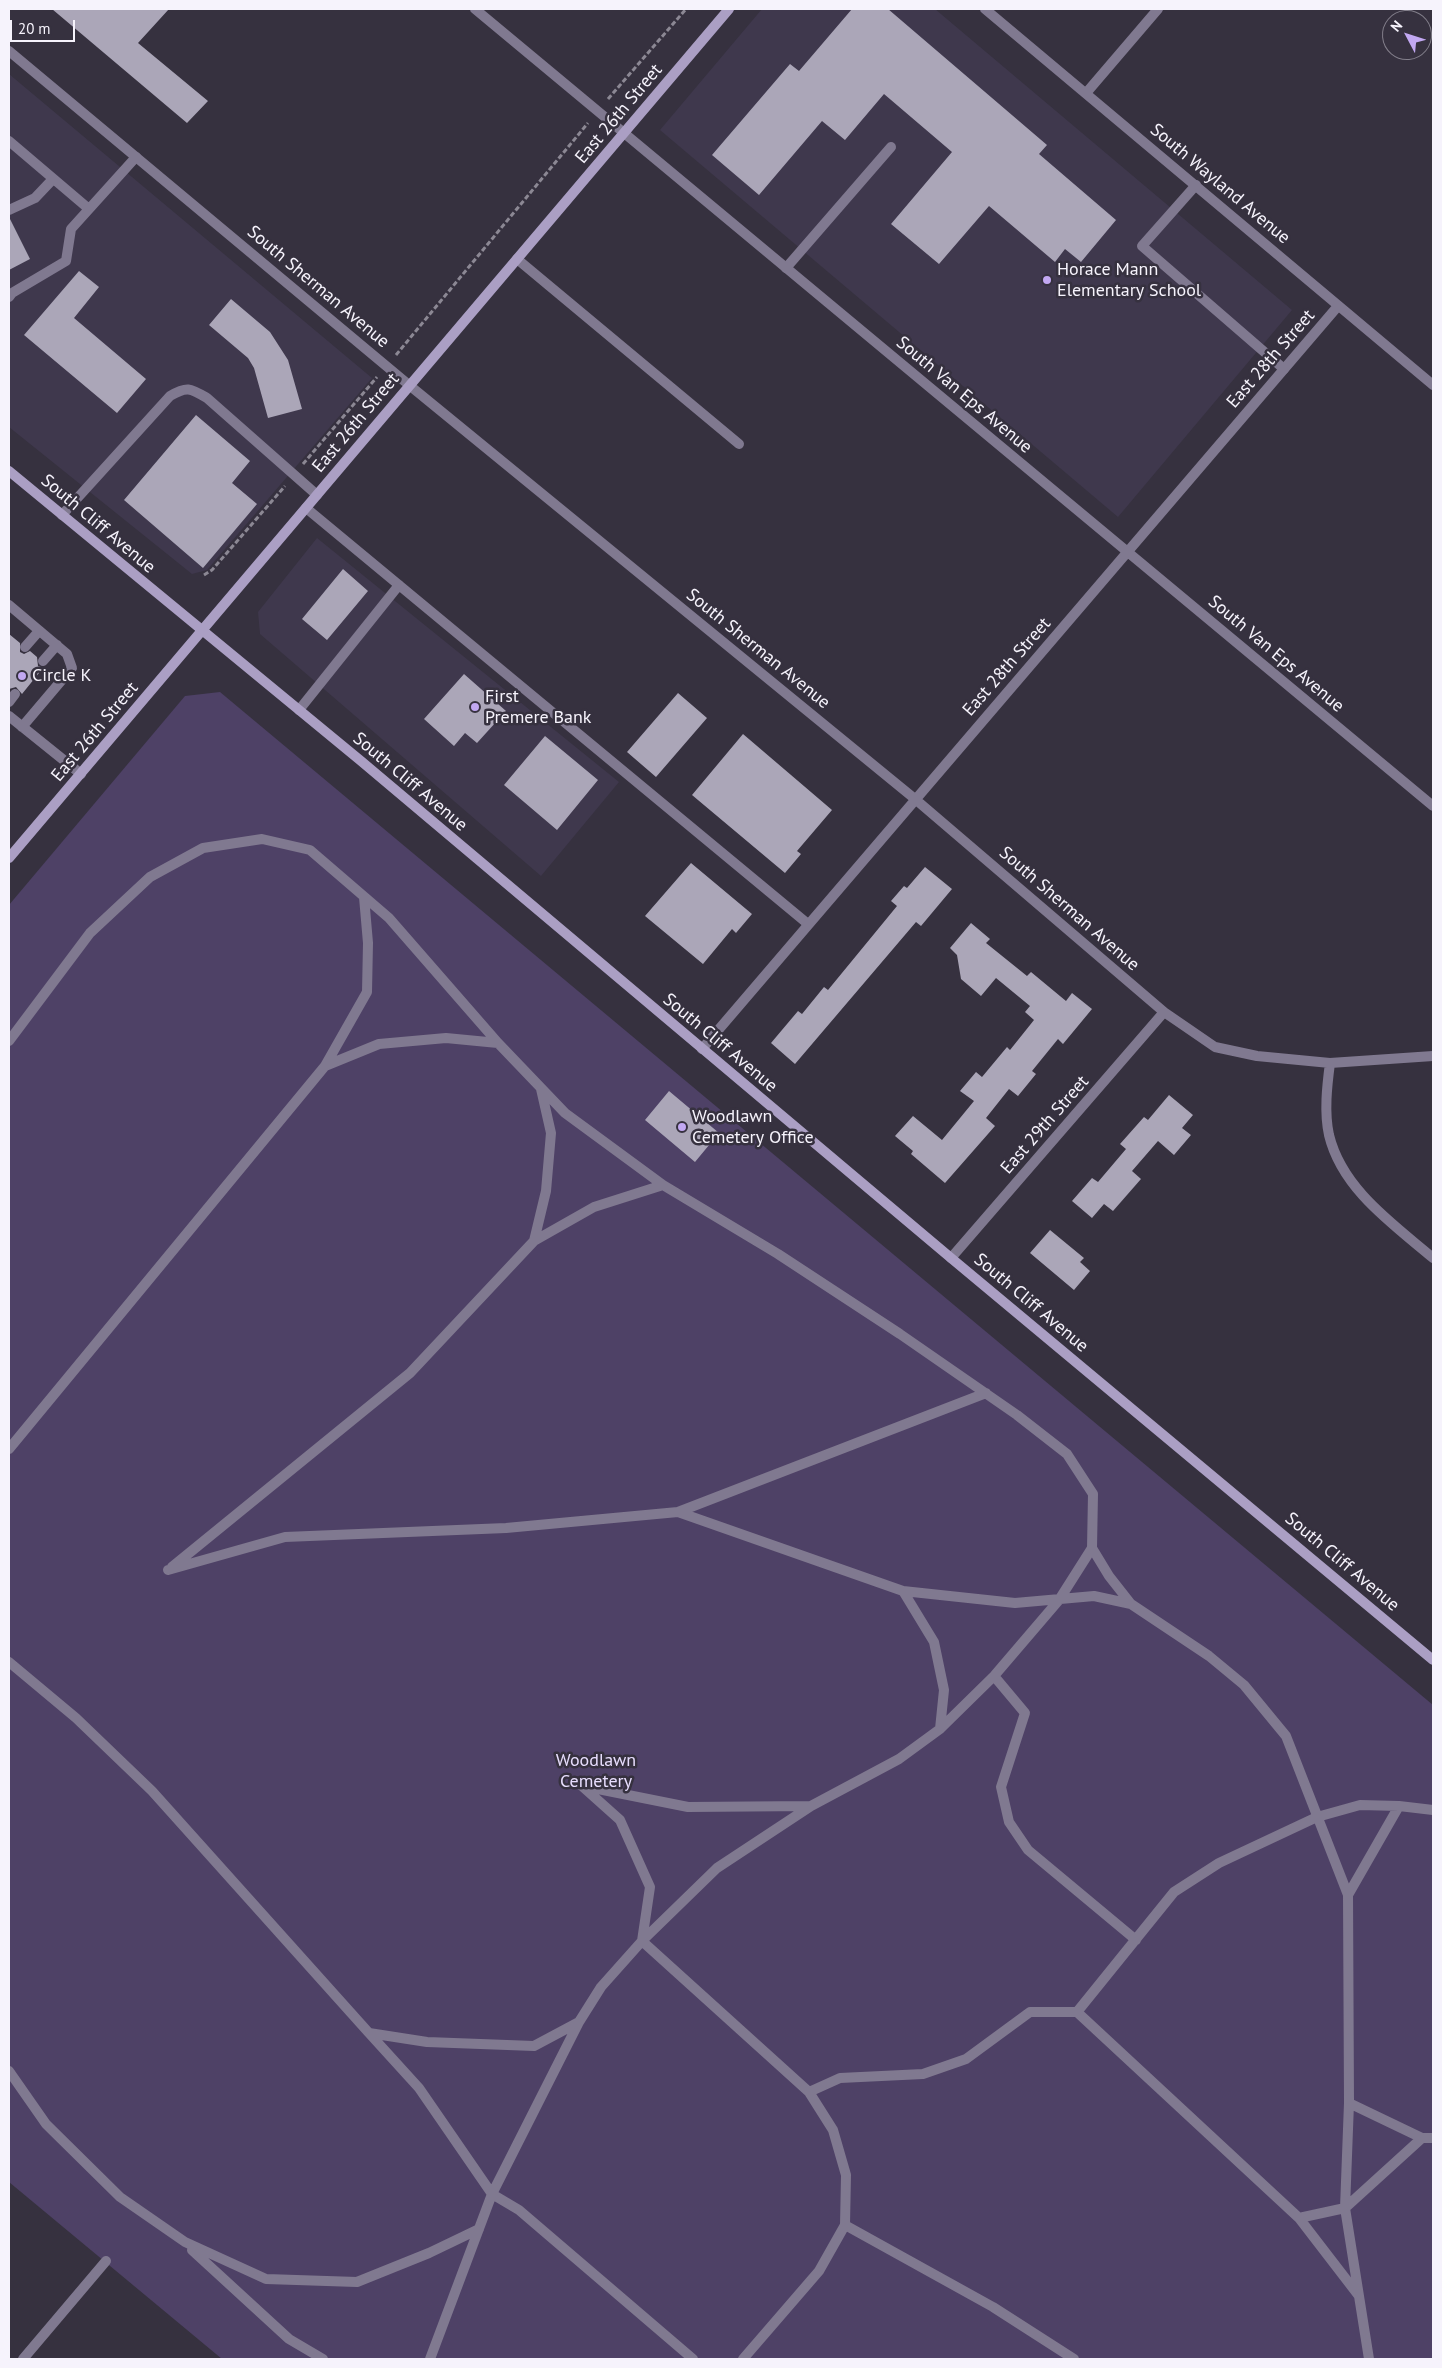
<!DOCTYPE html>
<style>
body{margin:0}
#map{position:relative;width:1442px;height:2368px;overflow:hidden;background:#36313f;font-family:"PT Sans",sans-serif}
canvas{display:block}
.frame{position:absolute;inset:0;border:10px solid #f6f3fc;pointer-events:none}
.north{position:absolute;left:1382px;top:10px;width:50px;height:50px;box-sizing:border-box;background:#36313f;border:1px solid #837f8b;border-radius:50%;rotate:310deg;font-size:14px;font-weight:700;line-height:20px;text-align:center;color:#f6f3fc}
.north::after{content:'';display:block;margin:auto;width:18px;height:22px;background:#c2a8f2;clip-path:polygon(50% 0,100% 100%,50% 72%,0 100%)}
.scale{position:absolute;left:10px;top:20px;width:65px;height:22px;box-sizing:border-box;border:2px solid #f6f3fc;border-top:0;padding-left:6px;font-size:15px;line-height:18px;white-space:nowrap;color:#f6f3fc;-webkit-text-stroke:4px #36313f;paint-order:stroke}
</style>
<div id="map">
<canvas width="1442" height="2368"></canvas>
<div class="frame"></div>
<div class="north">N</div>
<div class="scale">20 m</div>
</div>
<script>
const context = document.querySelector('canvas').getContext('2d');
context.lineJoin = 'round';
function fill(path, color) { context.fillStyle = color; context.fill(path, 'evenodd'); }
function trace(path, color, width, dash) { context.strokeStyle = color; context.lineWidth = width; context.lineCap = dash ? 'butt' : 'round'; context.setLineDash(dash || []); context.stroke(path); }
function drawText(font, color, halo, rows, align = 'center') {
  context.font = font + ' "PT Sans",sans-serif'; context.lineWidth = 5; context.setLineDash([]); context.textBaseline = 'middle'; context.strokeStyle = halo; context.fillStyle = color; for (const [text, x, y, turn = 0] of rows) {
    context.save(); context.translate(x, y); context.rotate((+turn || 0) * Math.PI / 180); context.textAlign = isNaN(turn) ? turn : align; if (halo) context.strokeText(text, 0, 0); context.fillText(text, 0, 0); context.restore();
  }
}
const built = new Path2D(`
 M762 9H935L1292 310 1118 517 660 130Z
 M9 74 372 378 207 570 192 574 9 427Z
 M317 538 619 782 541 876 260 634 258 612Z`);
const green = new Path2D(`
 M220 692 1433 1705V2359H222L9 2182V905L185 696Z`);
const building = new Path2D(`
 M52 9H169L138 43 208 101 187 123Z
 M852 9H888L1047 145 1039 154 1116 220 1081 262 1065 249 1055 262 989 206 939 264 891 224 952 152 884 94 845 140 822 121 759 195 712 155 790 64 799 71Z
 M9 217 30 259 9 270Z
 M79 271 99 287 74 318 146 379 117 413 24 335Z
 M231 299 270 332 288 360 302 409 268 418 254 368 248 358 209 325Z
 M196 415 250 461 232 483 257 504 203 568 124 500Z
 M343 569 368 591 327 640 302 619Z
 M9 634 20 643V652L24 654 30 651 37 657 38 666 43 668 22 694 16 687 9 689Z
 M464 674 506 711 477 743 465 733 454 746 424 719Z
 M678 693 707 718 656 777 627 752Z
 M743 734 832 810 797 851 801 854 785 873 692 795Z
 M545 736 598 780 557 830 504 785Z
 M691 863 752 914 736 933 732 929 703 964 645 916Z
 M925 867 952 889 921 926 916 922 795 1064 771 1043 798 1011 802 1014 824 987 828 990 897 906 891 901 904 886 907 888Z
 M971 923 990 939 986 943 1027 976 1031 972 1066 1001 1072 993 1092 1009 1063 1044 1058 1039 1032 1071 1036 1074 1018 1096 1009 1089 986 1118 995 1126 945 1183 911 1154 913 1151 895 1136 913 1116 942 1140 974 1101 960 1091 976 1072 982 1077 1007 1047 1010 1050 1034 1020 1025 1012 1030 1006 996 978 981 996 961 979 957 955 950 948Z
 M669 1091 719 1133 695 1162 645 1120Z
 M1169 1095 1193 1115 1182 1128 1191 1135 1174 1155 1158 1141 1132 1171 1141 1179 1113 1211 1104 1204 1092 1218 1072 1201 1092 1178 1098 1182 1126 1149 1120 1144 1144 1117 1148 1120Z
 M1050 1230 1084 1258 1080 1262 1090 1271 1074 1290 1030 1253Z`);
const path = new Path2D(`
 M608 99 686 9
 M396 355 588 123
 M303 464 377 377
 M204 575 212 570 285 486`);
const service = new Path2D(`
 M9 141 89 209
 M1196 185 1142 246 1284 369
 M9 210 35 198 53 179
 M517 259 739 444
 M786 268 891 147
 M9 297 12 293 66 261 71 229 136 157
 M306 508 808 924
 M62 515 170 396C187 386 190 388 207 398L317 495
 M9 605 67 654 72 668 22 727
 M25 647 39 631
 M43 661 57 645
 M9 702 15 694
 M299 710 399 585
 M9 716 81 774
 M9 1041 90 933 150 877 203 848 262 839 310 850 389 918 498 1043 565 1113 663 1185 778 1254 900 1334 1017 1415 1067 1454 1093 1494 1092 1548 1109 1576 1131 1604 1209 1656 1244 1685 1286 1736 1348 1895 1349 2103 1345 2208 1369 2359
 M325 1066 367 992 368 943 364 897
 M534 1241 546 1191 551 1133 541 1089
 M9 1449 325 1066 379 1044 446 1038 498 1043
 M678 1512 903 1591 1015 1603 1094 1596 1131 1604
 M172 1567 410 1373 534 1241 594 1207 663 1185
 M168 1570 285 1537 506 1528 678 1512 986 1393
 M903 1591 934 1642 944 1690 940 1729
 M9 1662 76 1718 152 1791 369 2033 427 2042 534 2046 579 2022
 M994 1676 1025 1713 1001 1787 1009 1822 1028 1850 1136 1940
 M582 1786 620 1820 650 1887 642 1941 809 2092 833 2130 846 2175 845 2225 819 2271 743 2359
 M583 1786 688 1807 811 1806
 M1348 1895 1399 1806
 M1077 2012 1299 2218 1359 2296
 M369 2033 419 2088 492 2194 519 2210 693 2359
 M9 2071 46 2124 120 2197 185 2242 266 2279 357 2282 429 2253 479 2229
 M809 2092 840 2078 923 2074 966 2059 1030 2012H1077L1174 1892 1219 1863 1317 1817 1360 1805 1399 1806 1433 1810
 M1349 2103 1422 2138H1433
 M1299 2218 1345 2208 1422 2138
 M845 2225 993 2307 1074 2359
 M192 2250 289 2339 323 2359
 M430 2359 492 2194 579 2022 601 1987 642 1941 717 1868 811 1806 899 1759 940 1729 994 1676 1059 1600 1092 1548`);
const minor = new Path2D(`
 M475 9 1433 806
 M985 9 1433 385
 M9 51 409 385 915 799 1164 1012 1215 1047 1257 1056 1330 1063 1433 1056
 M1087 92 1158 9
 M702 1049 1338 306
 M1330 1063C1327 1086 1324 1112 1329 1135 1342 1189 1393 1224 1433 1258
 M951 1258 1164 1012
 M23 2359 106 2261`);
const secondary = new Path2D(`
 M9 471 361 761 951 1258 1433 1660
 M9 858 729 9`);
const markers = [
 [1047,280,5,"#c2a8f2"],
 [22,676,5,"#c2a8f2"],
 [475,707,5,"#c2a8f2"],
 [682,1127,5,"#c2a8f2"]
];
const streetNames = [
 ["East 26th Street",619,114,-50],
 ["South Wayland Avenue",1220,184,40],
 ["South Sherman Avenue",318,287,40],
 ["East 28th Street",1271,359,-49],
 ["South Van Eps Avenue",964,395,40],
 ["East 26th Street",356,423,-50],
 ["South Cliff Avenue",98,524,40],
 ["South Sherman Avenue",758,649,39],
 ["South Van Eps Avenue",1276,654,40],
 ["East 28th Street",1007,667,-49],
 ["East 26th Street",95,732,-50],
 ["South Cliff Avenue",410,782,40],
 ["South Sherman Avenue",1069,909,41],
 ["South Cliff Avenue",720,1043,40],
 ["East 29th Street",1045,1125,-49],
 ["South Cliff Avenue",1031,1303,40],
 ["South Cliff Avenue",1342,1562,40]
];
const poiNames = [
 ["Horace Mann",1057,270],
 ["Elementary School",1057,291],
 ["Circle K",32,676],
 ["First",485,697],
 ["Premere Bank",485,718],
 ["Woodlawn",692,1117],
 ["Cemetery Office",692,1138]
];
const parkNames = [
 ["Woodlawn",596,1761],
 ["Cemetery",596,1782]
];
fill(built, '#3f384d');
fill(green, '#4e4166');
fill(building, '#aba6b8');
trace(path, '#8c8894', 3, [5, 2.5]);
trace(service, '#807990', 10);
trace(minor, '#807990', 10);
trace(secondary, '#ab9fc4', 10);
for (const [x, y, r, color] of markers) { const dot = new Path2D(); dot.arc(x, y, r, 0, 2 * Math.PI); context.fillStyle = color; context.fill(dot); trace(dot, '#36313f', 2); }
drawText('18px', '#f6f3fc', '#36313f', streetNames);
drawText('18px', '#f6f3fc', '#36313f', poiNames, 'left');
drawText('18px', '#e8defe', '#36313f', parkNames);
</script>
